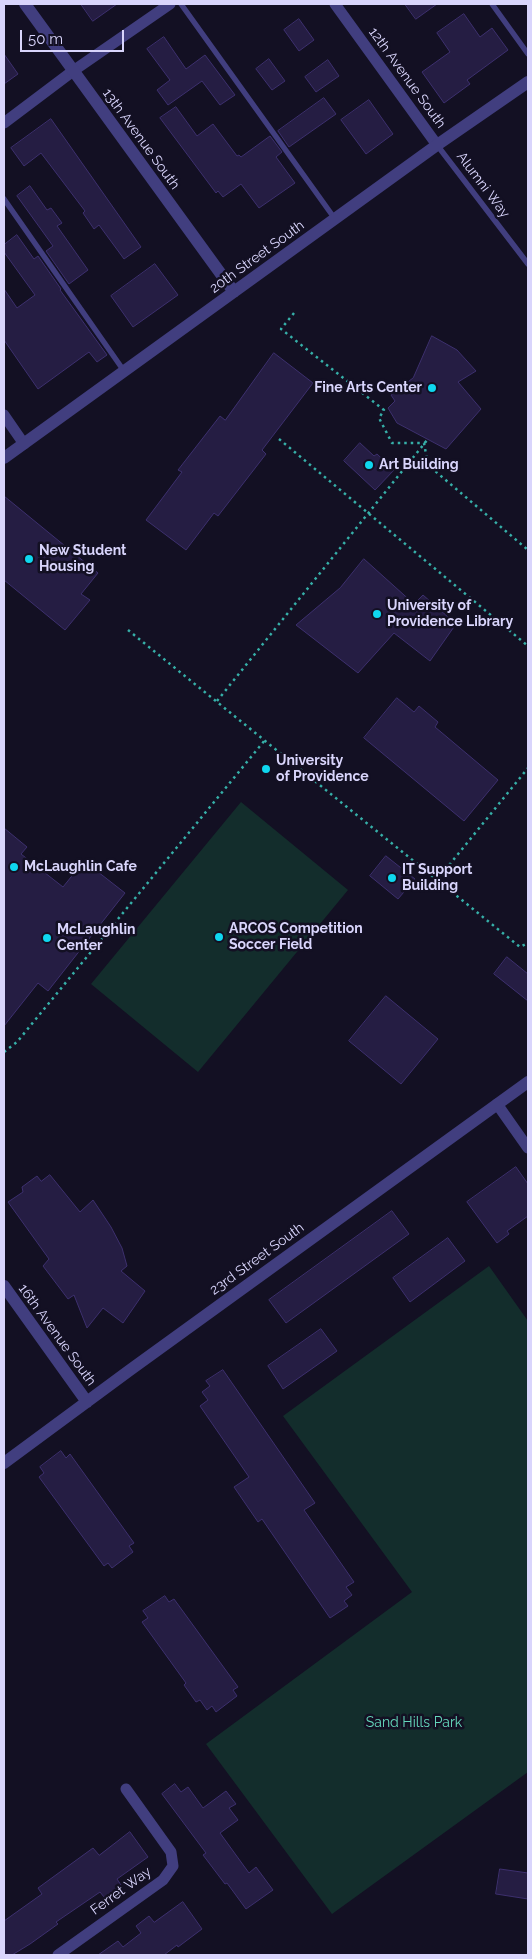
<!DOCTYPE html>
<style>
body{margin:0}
#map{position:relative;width:532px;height:1959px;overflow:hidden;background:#131023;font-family:Raleway,sans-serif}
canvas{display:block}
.frame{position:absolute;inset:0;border:5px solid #d9d5fc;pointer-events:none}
.scale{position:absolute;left:20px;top:30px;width:104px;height:22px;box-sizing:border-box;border:2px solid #d9d5fc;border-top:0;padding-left:6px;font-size:15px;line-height:18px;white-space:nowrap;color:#d9d5fc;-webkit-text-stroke:4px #131023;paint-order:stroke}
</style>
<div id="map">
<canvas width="532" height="1959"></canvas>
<div class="frame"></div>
<div class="scale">50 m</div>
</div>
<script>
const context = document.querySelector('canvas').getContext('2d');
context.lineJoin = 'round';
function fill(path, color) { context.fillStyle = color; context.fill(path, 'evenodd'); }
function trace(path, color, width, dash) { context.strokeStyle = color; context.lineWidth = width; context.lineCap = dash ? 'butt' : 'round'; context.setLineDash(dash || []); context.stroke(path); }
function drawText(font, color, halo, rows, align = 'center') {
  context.font = font + ' Raleway,sans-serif'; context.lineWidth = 5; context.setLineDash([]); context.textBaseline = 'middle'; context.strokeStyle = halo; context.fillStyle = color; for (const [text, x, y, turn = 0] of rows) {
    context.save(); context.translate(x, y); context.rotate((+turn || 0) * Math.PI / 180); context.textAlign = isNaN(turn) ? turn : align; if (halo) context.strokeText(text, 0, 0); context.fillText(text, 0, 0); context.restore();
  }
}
const green = new Path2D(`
 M241 802 348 890 198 1072 91 984Z
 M489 1266 528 1321V1772L332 1914 206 1744 412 1592 283 1416Z`);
const building = new Path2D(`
 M81 4H117L93 21Z
 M405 4H437L416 19Z
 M464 14 480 37 492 28 508 50 467 80 470 84 444 103 422 72 450 52 437 33Z
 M299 19 314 40 299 51 284 30Z
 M164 37 186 69 205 55 235 95 220 105 202 81 168 105 157 90 170 80 147 49Z
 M4 54 18 74 4 84Z
 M269 59 285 81 272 90 256 69Z
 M328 60 339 76 316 92 305 77Z
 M324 98 336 114 289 147 278 131Z
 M369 100 393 134 366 154 341 120Z
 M176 107 197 136 213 124 237 156 239 155 241 157 270 136 282 152 276 157 295 183 259 208 241 184 223 197 218 191 216 193 160 118Z
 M51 119 141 247 124 259 99 225 94 229 83 213 85 211 41 153 24 166 11 148Z
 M30 186 47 210 51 208 62 223 57 226 88 270 69 284 46 251 53 246 17 196Z
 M17 235 34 259 38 256 61 289 60 290 107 355 97 362 89 352 38 389 4 340V289L17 308 35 295 4 252V245Z
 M155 264 178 295 133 327 111 296Z
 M432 336 457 350 476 371 458 382 481 409 446 449 397 423 388 408 395 401 391 395 413 378Z
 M274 353 313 383 262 450 266 454 218 516 214 513 186 550 146 520 182 472 178 470 220 416 225 420Z
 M360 443 374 456 377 454 394 470 375 490 344 461Z
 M4 496 98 573 81 594 90 600 65 630 4 580Z
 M364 559 414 604 423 595 456 624 430 661 394 633 358 673 296 625 340 588Z
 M397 698 414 712 419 706 438 722 435 727 498 780 464 821 364 738Z
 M4 828 27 847 21 854 63 887 84 861 125 893 48 991 38 983 4 1026Z
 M386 856 415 879 398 899 370 876Z
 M507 957 528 974V1001L494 974Z
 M386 996 438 1039 401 1084 349 1041Z
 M516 1167 528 1184V1216L507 1231 509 1234 497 1243 467 1202Z
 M50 1175 80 1212 93 1200 111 1227 122 1248 127 1266 121 1271 145 1291 123 1323 103 1308 87 1328 74 1295 68 1299 43 1266 49 1259 8 1202 23 1192 22 1187 37 1176 41 1181Z
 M392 1211 409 1234 286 1323 269 1300Z
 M448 1238 465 1261 410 1302 393 1278Z
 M321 1329 337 1351 283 1389 268 1366Z
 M223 1370 315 1503 304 1510 354 1582 346 1587 352 1595 344 1601 348 1606 330 1618 262 1519 258 1522 234 1487 249 1477 200 1406 208 1400 202 1392 210 1386 206 1381Z
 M61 1451 66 1458 70 1454 134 1543 129 1546 133 1552 112 1568 108 1563 104 1566 39 1477 44 1473 40 1467Z
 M165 1596 169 1602 174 1599 238 1687 233 1690 237 1696 216 1712 212 1706 207 1710 200 1700 196 1702 184 1685 186 1683 142 1622 148 1618 143 1611Z
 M175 1784 181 1792 188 1787 203 1808 226 1791 236 1804 229 1808 238 1820 220 1833 249 1873 256 1867 273 1890 246 1909 227 1883 225 1884 203 1855 206 1853 162 1794Z
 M130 1832 148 1857 117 1879 121 1885 104 1897 100 1892 56 1922 58 1924 30 1944 12 1955H4V1921L42 1894 38 1888 93 1848 99 1855Z
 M500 1869 528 1873V1899L496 1894Z
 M183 1902 202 1929 178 1947 177 1945 164 1955H98L118 1941 123 1947 141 1933 136 1926 149 1916 154 1922Z`);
const path = new Path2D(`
 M294 313 281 329 384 410 379 418 392 443H424L428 465 528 550
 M279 439 528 646
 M405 467 428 465
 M128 630 520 947 528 943
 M217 701 428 439
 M437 880 528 768
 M4 1052 17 1042 265 740`);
const service = new Path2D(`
 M181 4 335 219
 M492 4 528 54
 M437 145 528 264
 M4 199 124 371`);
const minor = new Path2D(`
 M335 4 437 145
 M4 123 73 71 170 4
 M4 415 24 444
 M497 1104 528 1148
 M58 1955 163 1880 173 1866 171 1852 126 1789`);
const tertiary = new Path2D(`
 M25 4 234 292
 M4 458 437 145 528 82
 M4 1286 87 1402
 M4 1463 130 1370 528 1082`);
const markers = [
 [432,388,5,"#0fd7ef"],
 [369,465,5,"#0fd7ef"],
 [29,559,5,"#0fd7ef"],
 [377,614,5,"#0fd7ef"],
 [266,769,5,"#0fd7ef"],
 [14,867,5,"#0fd7ef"],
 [392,878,5,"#0fd7ef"],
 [219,937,5,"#0fd7ef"],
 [47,938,5,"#0fd7ef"]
];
const streetNames = [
 ["12th Avenue South",407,78,54],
 ["13th Avenue South",141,139,54],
 ["Alumni Way",483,185,53],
 ["20th Street South",257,257,-36],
 ["23rd Street South",257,1259,-36],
 ["16th Avenue South",57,1335,54],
 ["Ferret Way",121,1891,-36]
];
const poiNames = [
 ["Fine Arts Center",422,388,"right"],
 ["Art Building",379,465],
 ["New Student",39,551],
 ["Housing",39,567],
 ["University of",387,606],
 ["Providence Library",387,622],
 ["University",276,761],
 ["of Providence",276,777],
 ["McLaughlin Cafe",24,867],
 ["IT Support",402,870],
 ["Building",402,886],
 ["ARCOS Competition",229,929],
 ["Soccer Field",229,945],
 ["McLaughlin",57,930],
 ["Center",57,946]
];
const parkNames = [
 ["Sand Hills Park",414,1723]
];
fill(green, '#132d2c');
fill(building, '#251d43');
trace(building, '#3d306e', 1);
trace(path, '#36afa8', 2.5, [2.5, 4]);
trace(service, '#413e7f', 5.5);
trace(minor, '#413e7f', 11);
trace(tertiary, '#413e7f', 12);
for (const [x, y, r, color] of markers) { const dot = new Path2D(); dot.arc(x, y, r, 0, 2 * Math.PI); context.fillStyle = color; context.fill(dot); trace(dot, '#131023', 2); }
drawText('14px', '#d9d5fc', '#131023', streetNames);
drawText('bold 14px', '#d9d5fc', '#131023', poiNames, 'left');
drawText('14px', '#65d8bc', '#131023', parkNames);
</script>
